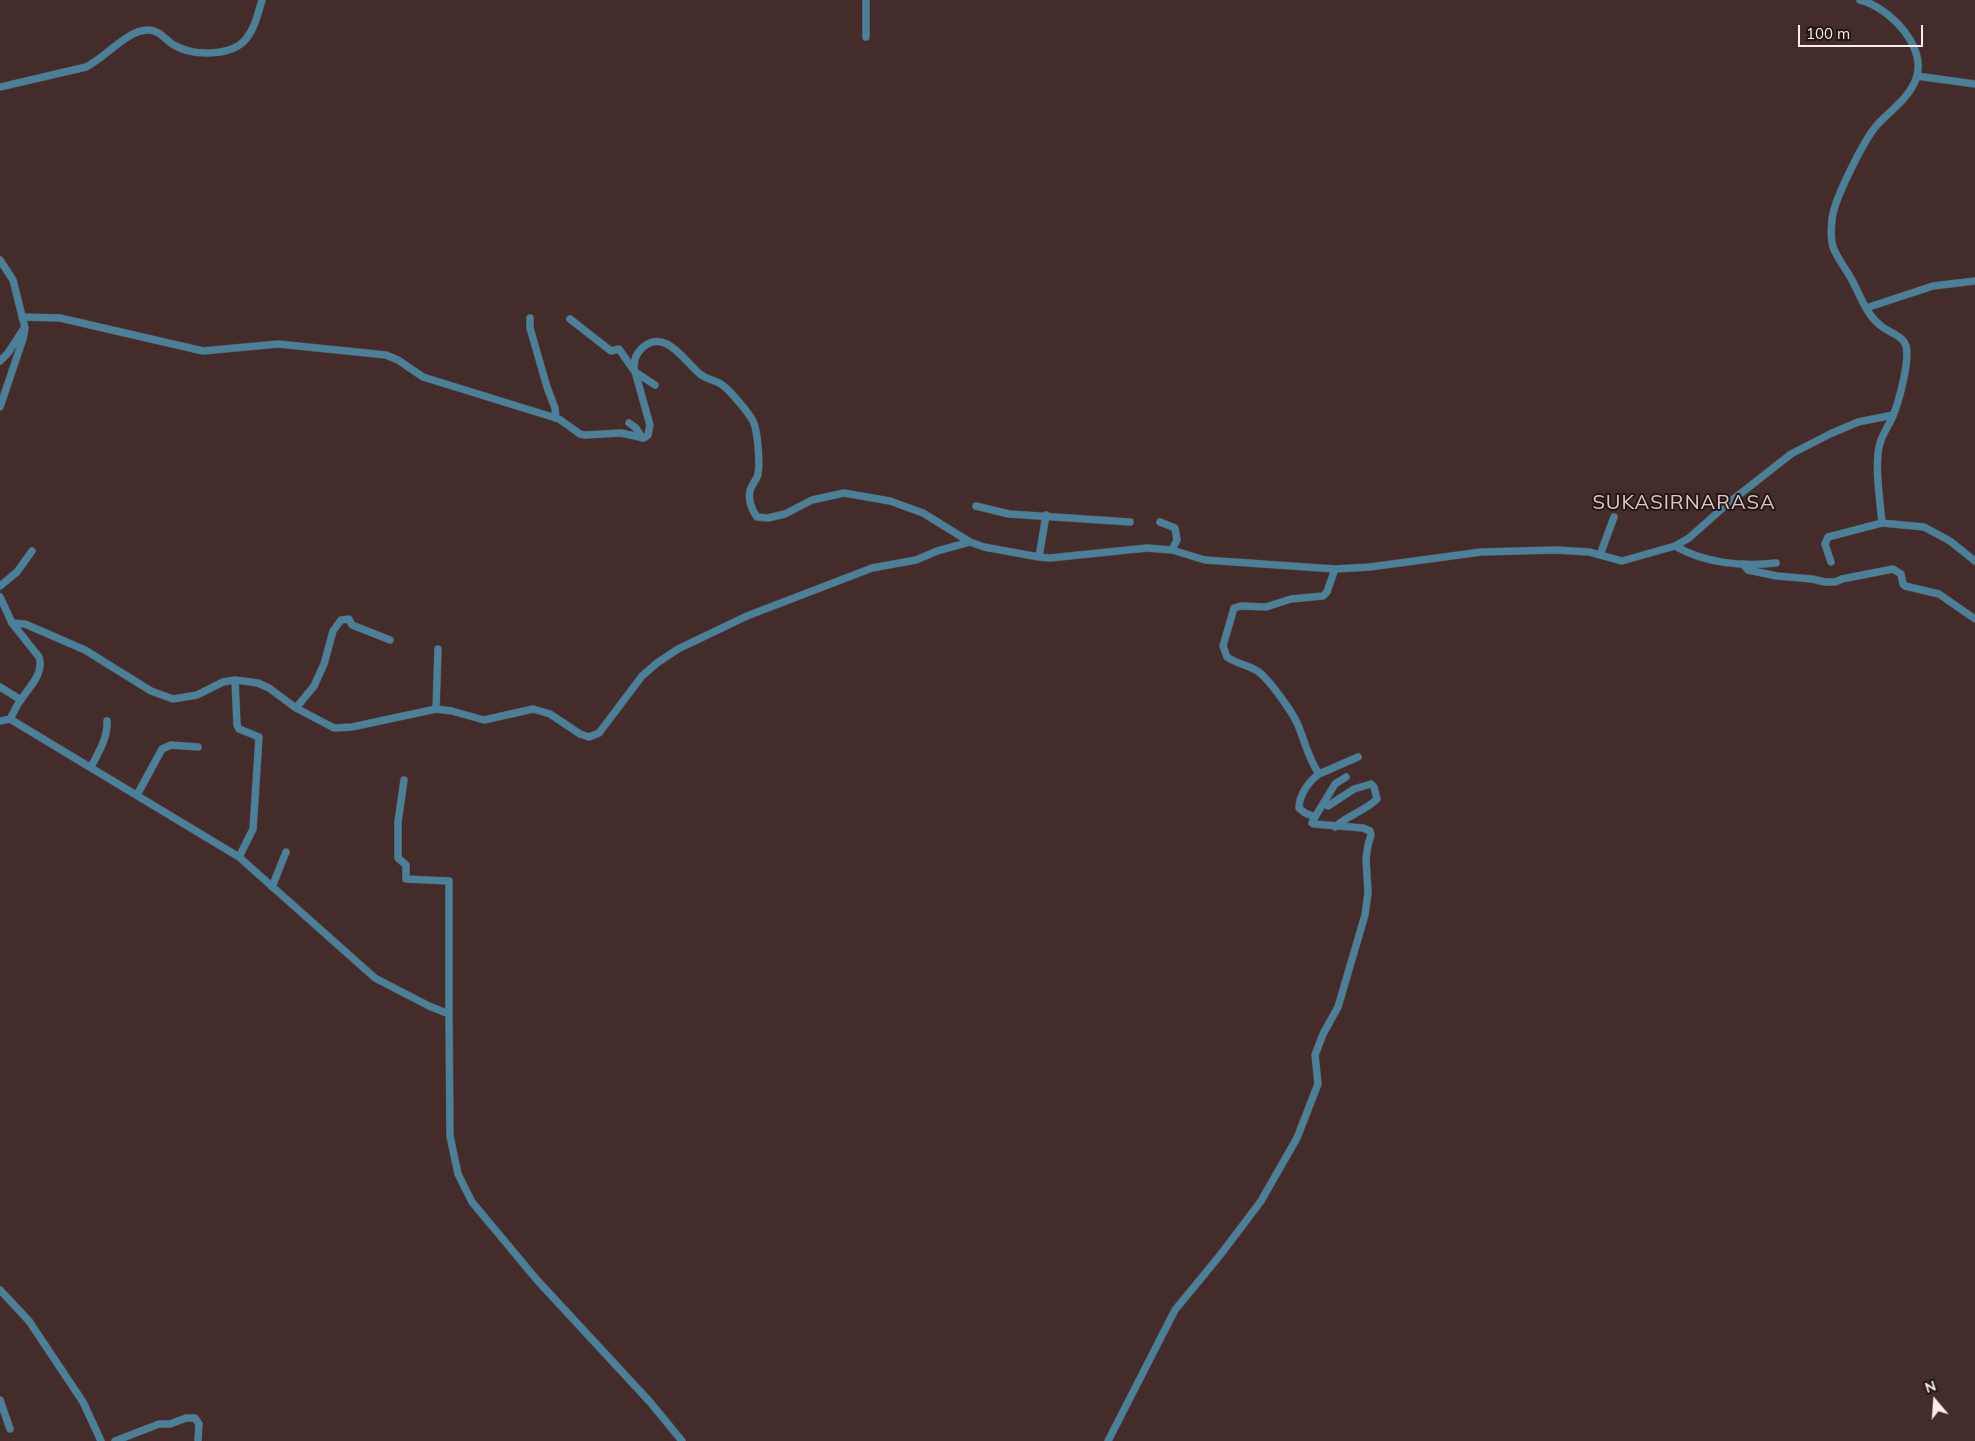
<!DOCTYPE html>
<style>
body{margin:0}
#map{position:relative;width:1975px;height:1441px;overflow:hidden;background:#442c2b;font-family:Mulish,sans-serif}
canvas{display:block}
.north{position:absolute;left:1910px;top:1376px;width:50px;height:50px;-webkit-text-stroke:4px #231817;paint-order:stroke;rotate:342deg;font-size:14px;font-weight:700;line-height:20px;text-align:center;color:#fdedec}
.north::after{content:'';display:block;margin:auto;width:18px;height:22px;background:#fdedec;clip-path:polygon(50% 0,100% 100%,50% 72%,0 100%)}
.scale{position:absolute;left:1798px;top:25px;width:125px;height:22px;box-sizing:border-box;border:2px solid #fdedec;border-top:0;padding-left:6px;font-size:15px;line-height:18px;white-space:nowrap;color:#fdedec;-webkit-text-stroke:4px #231817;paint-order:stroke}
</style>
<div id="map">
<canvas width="1975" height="1441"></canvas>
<div class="north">N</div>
<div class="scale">100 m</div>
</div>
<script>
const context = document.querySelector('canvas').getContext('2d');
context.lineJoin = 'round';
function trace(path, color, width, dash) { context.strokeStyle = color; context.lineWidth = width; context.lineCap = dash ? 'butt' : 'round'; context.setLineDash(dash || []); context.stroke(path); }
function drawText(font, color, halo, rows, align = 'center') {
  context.font = font + ' Mulish,sans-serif'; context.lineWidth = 4; context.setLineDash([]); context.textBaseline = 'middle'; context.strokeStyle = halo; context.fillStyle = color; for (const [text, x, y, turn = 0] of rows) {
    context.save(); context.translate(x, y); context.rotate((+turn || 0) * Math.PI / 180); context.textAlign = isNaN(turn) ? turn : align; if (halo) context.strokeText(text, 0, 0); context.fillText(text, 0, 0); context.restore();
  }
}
const street = new Path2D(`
 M866 0V37
 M1860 0C1889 7 1928 47 1916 79 1909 98 1890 111 1877 125 1864 140 1833 201 1832 220 1831 228 1831 240 1833 247 1837 258 1846 269 1852 280 1860 295 1866 314 1880 325 1887 332 1903 335 1906 346 1910 361 1899 401 1893 416 1889 425 1883 433 1880 443 1874 464 1880 500 1882 523
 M1917 76 1975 84
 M0 87 86 67C105 58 127 30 148 30 160 30 165 40 174 45 192 56 231 57 246 39 255 28 258 13 262 0
 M0 260 13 280 25 328 23 339 0 407
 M1866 308 1933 286 1975 281
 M22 317 60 318 203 351 278 344 386 355 398 360 423 377 559 419 580 434 585 435 621 433 644 438 648 435 650 425 634 368C634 359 636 354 642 348 665 327 685 362 700 374 706 379 714 380 721 384 730 390 748 412 753 421 758 431 760 464 758 474 757 479 753 483 751 488 747 497 751 509 757 517L768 518 785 514 812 500 844 493 890 501 923 513 970 542 984 547 1039 557 1050 558 1147 548 1172 550 1205 560 1335 569 1370 567 1481 552 1556 550 1589 552 1622 561 1675 546 1689 538 1726 505 1791 454 1830 434 1858 422 1893 415
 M530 318V328L547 387 555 408 556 418
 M570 319 611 351 619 349 635 372 655 385
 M0 361 8 353 23 330
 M629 423 636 428 642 438
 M976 506 1009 514 1130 522
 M1160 522 1175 528 1177 540 1172 550
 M1675 546C1704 563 1742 567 1776 563
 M1600 555 1614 517
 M1039 557 1046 515
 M1831 562 1825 544 1828 537 1882 523 1924 527 1950 541 1975 561
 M1743 564 1748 570 1777 576 1812 579 1825 582H1835L1842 579 1893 569 1901 574 1903 584 1905 586 1939 594 1975 619
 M0 586 17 572 32 551
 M0 597 12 623 39 657C45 675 26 690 18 704 15 709 13 714 10 719
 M12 623 25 624 85 650 151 691 173 699 197 695 223 682 235 680 258 683 269 688 296 708 334 728 352 727 436 709 452 711 484 720 533 709 550 714 580 734 589 737 599 733 642 676 657 663 678 649 747 616 872 568 916 560 937 551 970 542
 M235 680 237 725 239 729 259 737 253 829 239 857
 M0 687 21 700
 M296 708 314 686 324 664 333 631 341 620 349 619 352 625 390 640
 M436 709 438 649
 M0 721 10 719 239 857 375 978 429 1006 449 1014 450 1136 458 1174 472 1202 537 1280 650 1402 682 1441
 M91 767C98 753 108 738 107 721
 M1319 774 1358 757
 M404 780 398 822V858L406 865V879L449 881V1014
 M137 795 162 749 171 745 198 747
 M1324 802 1328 806 1354 789 1371 784 1374 787 1377 799C1365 811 1348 815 1335 827
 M1315 817 1335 784 1346 777
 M272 887 286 852
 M0 1290 29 1321 83 1402 101 1441
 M0 1400 10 1429
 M115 1441 159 1424H170L186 1418H195L199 1424 198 1441
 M1108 1441 1175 1310 1221 1254 1261 1201 1297 1138 1318 1084 1315 1055 1323 1034 1338 1007 1365 915 1368 893 1366 859 1368 845 1371 835 1370 831 1363 828 1314 824 1312 823 1315 817 1305 813 1299 808C1299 795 1309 781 1319 774 1308 758 1305 742 1298 725 1292 711 1270 681 1259 672 1249 665 1237 664 1227 657L1223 646 1234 608 1241 606 1266 607 1291 599 1323 596 1327 592 1335 569`);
const quarterNames = [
 ["SUKASIRNARASA",1684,503]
];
trace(street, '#624b4a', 8);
trace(street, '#4a819a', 7);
context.letterSpacing = '1px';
drawText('20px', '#e4c5c3', '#231817', quarterNames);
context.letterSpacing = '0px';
</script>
